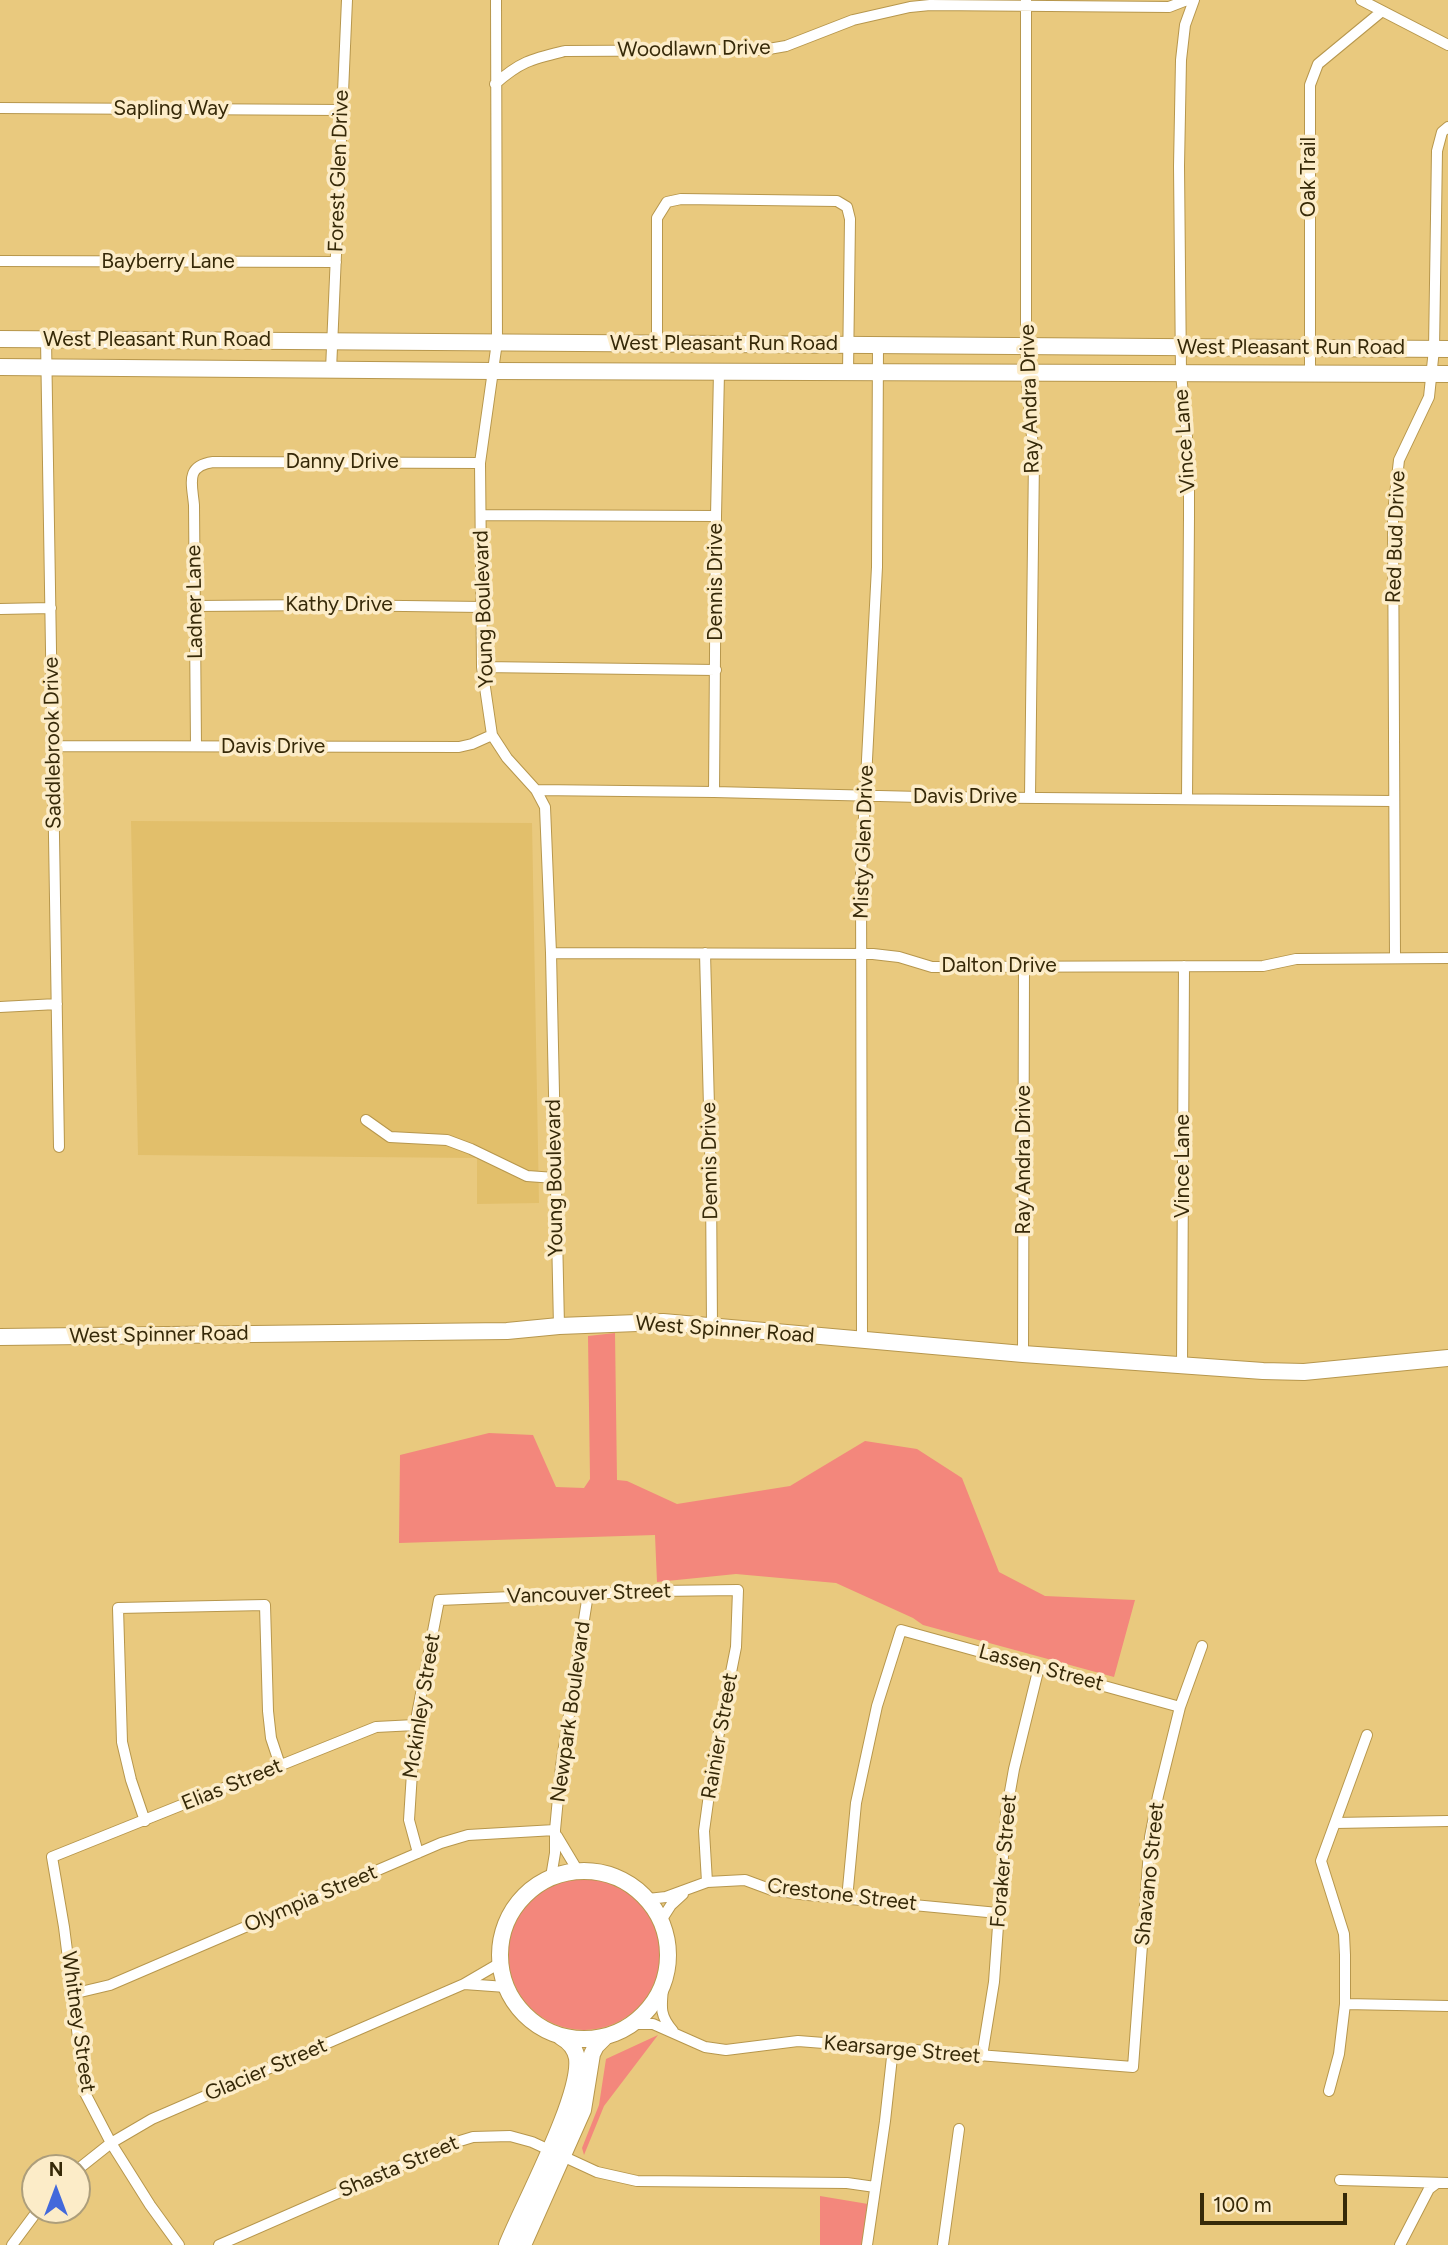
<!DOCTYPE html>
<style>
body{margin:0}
#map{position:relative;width:1448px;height:2245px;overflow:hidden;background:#e9c97e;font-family:Figtree,sans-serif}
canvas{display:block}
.north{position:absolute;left:21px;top:2154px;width:70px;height:70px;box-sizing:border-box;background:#fcecc8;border:2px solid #ad9e7b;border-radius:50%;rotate:0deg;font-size:19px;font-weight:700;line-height:28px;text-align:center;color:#362908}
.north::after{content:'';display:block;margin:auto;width:24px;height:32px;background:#4369db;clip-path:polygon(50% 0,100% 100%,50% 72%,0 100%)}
.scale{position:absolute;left:1200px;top:2193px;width:147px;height:32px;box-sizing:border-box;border:4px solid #362908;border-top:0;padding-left:9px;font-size:21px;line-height:24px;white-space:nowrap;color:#362908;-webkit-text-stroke:5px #fcecc8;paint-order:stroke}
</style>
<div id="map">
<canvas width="1448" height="2245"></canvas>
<div class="north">N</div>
<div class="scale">100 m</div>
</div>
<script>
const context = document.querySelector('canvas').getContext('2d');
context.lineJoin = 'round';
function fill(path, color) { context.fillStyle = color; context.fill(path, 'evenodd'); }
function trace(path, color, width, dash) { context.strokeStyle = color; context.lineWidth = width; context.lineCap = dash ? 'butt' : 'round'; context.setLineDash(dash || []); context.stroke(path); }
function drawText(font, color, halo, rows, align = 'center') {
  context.font = font + ' Figtree,sans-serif'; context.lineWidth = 7; context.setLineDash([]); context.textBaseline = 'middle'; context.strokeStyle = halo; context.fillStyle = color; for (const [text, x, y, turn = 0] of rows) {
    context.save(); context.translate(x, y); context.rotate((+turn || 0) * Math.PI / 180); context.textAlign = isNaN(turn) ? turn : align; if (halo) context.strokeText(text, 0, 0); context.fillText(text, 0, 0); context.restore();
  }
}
const built = new Path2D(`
 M131 821 532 823 539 1203 477 1204V1158L138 1155Z`);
const green = new Path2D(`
 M615 1333 617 1480 627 1481 677 1504 790 1486 865 1441 917 1449 962 1478 999 1572 1045 1596 1135 1600 1114 1677 923 1625 913 1618 836 1583 736 1574 657 1582 655 1535 399 1543 400 1455 489 1433 533 1435 556 1487 584 1488 590 1479 588 1336Z
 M508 1954a76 76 0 1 1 152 0a76 76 0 1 1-152 0Z
 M658 2035 604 2106 584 2155 582 2148 599 2105 606 2059Z
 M820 2196 868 2204 862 2245H820Z`);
const street = new Path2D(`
 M496 0 497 342 480 463 482 667 492 735 507 758 536 790 545 807 551 953 559 1326
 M1026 0V373L1034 458 1030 797
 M1361 0 1448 45
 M495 84C521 61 532 59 565 51L763 50 786 46 853 20 910 7 930 5 1169 7 1187 0
 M0 108 341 110
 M0 261 336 262
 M46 339 59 1147
 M657 343V218L667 202 681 199 837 201 847 207 850 219 848 372
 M331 370 347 0
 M1310 373V85L1318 64 1381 12
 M481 515 716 516
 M195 606 327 605 482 607
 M0 609 51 608
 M482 667 716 670
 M53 746 459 747 472 744 492 735
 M196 746 194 505C192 483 185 466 213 462L480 463
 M536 790 714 792 921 797 1393 801
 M714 792 716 516 719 372
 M1187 799 1189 516V459L1181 373 1179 166 1181 60 1185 25 1194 0
 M551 953 873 954 899 957 932 967 1263 966 1296 959 1448 958
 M705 953 711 1184 712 1326
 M1395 957 1393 513 1399 460 1429 397 1434 349 1437 151 1442 132 1448 127
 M0 1007 57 1004
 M366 1120 390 1137 447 1140 471 1149 527 1176 555 1178
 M862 1340 861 875 877 567 878 345
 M1023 1354 1024 966
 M1182 1366 1184 966
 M145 1821 131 1780 122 1742 118 1608 265 1605 268 1711 271 1738 280 1765
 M1335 1823 1448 1821
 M557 1836 578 1871
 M418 1853 409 1820 415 1725 439 1600 658 1591 738 1590 736 1647 714 1758 704 1831 707 1882
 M551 1877 555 1853V1830L561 1766 588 1594
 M648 1899 666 1897 707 1882 745 1880 772 1890 808 1895 998 1913
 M847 1899 856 1803 877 1706 901 1630 1180 1707
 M662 1919 671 1905 683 1894
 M464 1984 506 1987
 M663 1989C661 2008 660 2016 673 2031
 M72 1994 110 1985 441 1843 468 1835 555 1830
 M1345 2004 1448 2006
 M634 2024H653L705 2047 726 2050 798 2041 1133 2067 1150 1837 1158 1796 1180 1707 1202 1646
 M982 2056 994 1982 1006 1814 1014 1769 1039 1667
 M1329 2091 1339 2054 1345 2004V1955L1344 1934 1321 1861 1367 1735
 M77 2170 111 2143 152 2119 464 1984 500 1963
 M1340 2180 1448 2183
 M12 2245 38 2210
 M179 2245 150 2205 111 2143 85 2093 64 1927 52 1857 376 1727 415 1725
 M219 2245 450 2144 473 2137 510 2136 532 2142 597 2172 637 2181 847 2183 875 2187
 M867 2245 885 2121 893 2048
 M943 2245 959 2129
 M1400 2245 1429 2189 1437 2183`);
const secondary = new Path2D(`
 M0 339 1448 349
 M0 367 492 371 1448 374
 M0 1337 507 1331 559 1326 663 1322 1023 1354 1263 1371 1304 1372 1448 1358
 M500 1955a84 84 0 1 1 168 0a84 84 0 1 1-168 0Z
 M507 2245C523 2205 582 2096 577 2058 575 2048 570 2042 561 2037
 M523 2245 583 2110 592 2054 596 2046 605 2037`);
const streetNames = [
 ["Woodlawn Drive",694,49,-1],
 ["Sapling Way",171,109],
 ["Forest Glen Drive",339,171,-88],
 ["Oak Trail",1309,177,-90],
 ["Bayberry Lane",168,262],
 ["West Pleasant Run Road",157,340],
 ["West Pleasant Run Road",724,344],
 ["West Pleasant Run Road",1291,348],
 ["Ray Andra Drive",1030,399,-92],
 ["Vince Lane",1185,441,-94],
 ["Danny Drive",342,462],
 ["Red Bud Drive",1396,537,-88],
 ["Dennis Drive",716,582,-90],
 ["Ladner Lane",195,602,-91],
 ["Kathy Drive",339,605],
 ["Young Boulevard",484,609,-92],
 ["Saddlebrook Drive",53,743,-91],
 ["Davis Drive",273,747],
 ["Davis Drive",965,797],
 ["Misty Glen Drive",864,842,-88],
 ["Dalton Drive",999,966],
 ["Ray Andra Drive",1024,1160,-90],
 ["Dennis Drive",710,1161,-91],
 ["Vince Lane",1183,1166,-90],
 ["Young Boulevard",555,1178,-91],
 ["West Spinner Road",725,1330,4],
 ["West Spinner Road",159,1335,-1],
 ["Vancouver Street",589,1594,-2],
 ["Lassen Street",1041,1668,15],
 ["Mckinley Street",422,1706,-81],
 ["Newpark Boulevard",571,1712,-82],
 ["Rainier Street",720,1736,-80],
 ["Elias Street",232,1785,-22],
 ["Foraker Street",1004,1861,-85],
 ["Shavano Street",1150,1874,-84],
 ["Crestone Street",842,1895,7],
 ["Olympia Street",311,1899,-23],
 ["Whitney Street",78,2022,82],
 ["Kearsarge Street",902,2050,5],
 ["Glacier Street",266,2070,-23],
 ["Shasta Street",399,2167,-23]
];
fill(built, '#e2bf6b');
fill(green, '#f3877c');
trace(street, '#b7974d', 12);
trace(secondary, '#b7974d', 18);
trace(street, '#fff', 10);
trace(secondary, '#fff', 16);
drawText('21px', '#362908', '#fcecc8', streetNames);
</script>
